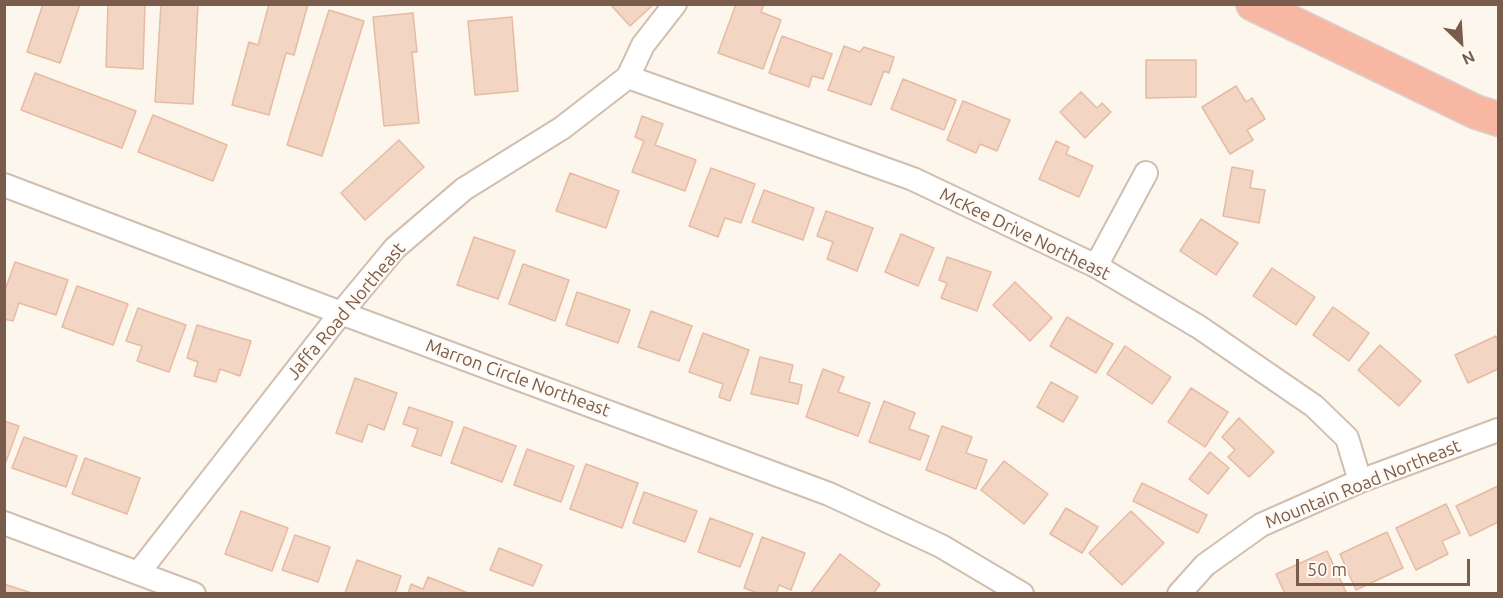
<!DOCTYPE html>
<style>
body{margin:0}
#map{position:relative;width:1503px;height:598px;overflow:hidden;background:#fdf6ec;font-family:Ubuntu,sans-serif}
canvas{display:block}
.frame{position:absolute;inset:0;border:6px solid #7a5c4d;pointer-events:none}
.north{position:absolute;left:1431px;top:12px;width:60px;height:60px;-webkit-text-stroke:4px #fffaf3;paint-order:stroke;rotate:155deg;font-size:16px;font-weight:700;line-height:24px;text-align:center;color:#7a5c4d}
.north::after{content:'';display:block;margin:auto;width:21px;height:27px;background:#7a5c4d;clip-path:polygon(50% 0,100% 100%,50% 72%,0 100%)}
.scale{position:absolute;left:1296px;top:559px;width:174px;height:27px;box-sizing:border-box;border:3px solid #7a5c4d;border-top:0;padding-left:8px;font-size:18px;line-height:21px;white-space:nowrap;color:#7a5c4d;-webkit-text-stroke:4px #fffaf3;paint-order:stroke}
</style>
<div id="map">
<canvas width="1503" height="598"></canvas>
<div class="frame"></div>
<div class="north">N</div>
<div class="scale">50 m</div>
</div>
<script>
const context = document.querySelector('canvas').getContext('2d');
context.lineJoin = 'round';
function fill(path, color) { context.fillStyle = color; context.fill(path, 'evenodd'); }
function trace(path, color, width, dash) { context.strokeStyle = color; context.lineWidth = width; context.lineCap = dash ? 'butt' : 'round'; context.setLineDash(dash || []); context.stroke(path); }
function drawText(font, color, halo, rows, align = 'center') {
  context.font = font + ' Ubuntu,sans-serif'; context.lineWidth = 4.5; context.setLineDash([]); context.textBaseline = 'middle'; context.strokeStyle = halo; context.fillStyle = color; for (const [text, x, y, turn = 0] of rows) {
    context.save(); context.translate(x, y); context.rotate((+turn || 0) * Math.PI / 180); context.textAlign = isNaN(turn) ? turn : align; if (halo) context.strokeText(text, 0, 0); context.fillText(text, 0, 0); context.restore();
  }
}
const building = new Path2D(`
 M43 4H80L60 63 27 52Z
 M108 4H145L143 69 106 67Z
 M161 4H198L193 104 155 102Z
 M269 4H308L294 55 286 53 269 115 232 105 249 42 258 45Z
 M610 4H654L630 26Z
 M736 4H764L761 12 781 20 763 69 718 53Z
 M329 10 364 21 322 156 287 145Z
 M413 13 417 52H412L419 123 384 126 373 17Z
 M512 17 518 91 475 95 468 21Z
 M782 36 832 54 823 79 812 76 809 87 769 73Z
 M844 46 860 52 864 47 894 57 889 73 884 71 871 105 828 90Z
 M1146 60H1196V97L1146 98Z
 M35 73 136 111 122 148 21 110Z
 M903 79 956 100 944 130 891 109Z
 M1236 86 1246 102 1252 98 1265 119 1247 130 1253 140 1230 154 1202 107Z
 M1081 92 1097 108 1102 103 1111 112 1085 138 1060 112Z
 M963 101 1010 120 997 151 980 144 976 153 947 140Z
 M153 115 227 145 213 181 138 152Z
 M642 116 663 124 655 145 696 160 685 191 632 172 644 141 635 137Z
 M399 140 424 167 365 220 341 193Z
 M1056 141 1069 147 1066 154 1093 166 1079 197 1039 179Z
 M1232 167 1253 171 1250 188 1265 190 1259 223 1223 216Z
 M711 168 755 184 741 223 725 218 718 237 689 226Z
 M570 173 619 191 606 228 556 211Z
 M764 190 814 208 803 240 752 222Z
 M826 211 873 228 857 271 827 259 833 242 817 236Z
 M1201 219 1238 243 1216 275 1180 251Z
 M901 234 934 248 918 286 885 272Z
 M474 237 515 251 498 299 457 285Z
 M947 257 991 272 977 311 941 298 947 283 939 280Z
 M15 262 68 280 56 315 19 303 13 321 4 319V293Z
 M523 264 569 280 555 321 509 304Z
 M1272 268 1315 297 1296 325 1253 296Z
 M1015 282 1052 318 1030 341 993 305Z
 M77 286 128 304 113 345 62 327Z
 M577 292 630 310 618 343 566 325Z
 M1333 307 1369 333 1349 361 1313 335Z
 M138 308 186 325 169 372 137 361 142 346 126 341Z
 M651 311 692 326 679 361 638 347Z
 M1067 317 1113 344 1096 373 1050 346Z
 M197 325 251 341 240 376 220 369 216 382 194 376 198 362 187 358Z
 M703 333 749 350 730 401 719 397 723 384 689 372Z
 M1496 336 1498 341V369L1468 383 1455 355Z
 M1380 345 1421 381 1399 406 1358 370Z
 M1125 346 1171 377 1152 404 1107 374Z
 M760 357 793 365 789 382 802 385 798 404 751 394Z
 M823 369 844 377 838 392 870 403 858 436 806 417Z
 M355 378 397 393 384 430 368 424 362 442 336 433Z
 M1051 382 1078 397 1063 422 1037 407Z
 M1191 388 1228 412 1205 447 1168 422Z
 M884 401 915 413 909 429 929 436 920 460 869 442Z
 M409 407 453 422 441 456 412 446 418 429 403 424Z
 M1239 418 1274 452 1249 477 1228 457 1235 450 1222 437Z
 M4 421 19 426 4 467Z
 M942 426 972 437 966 453 987 460 976 489 926 470Z
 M464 427 516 446 502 482 451 463Z
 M24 437 77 456 66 487 12 468Z
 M527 449 574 466 561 502 514 485Z
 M1210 452 1229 468 1208 494 1189 479Z
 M85 458 140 478 127 514 72 494Z
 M1004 461 1048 494 1024 524 981 490Z
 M586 464 638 483 622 528 570 509Z
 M1142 483 1207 515 1198 533 1133 501Z
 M1498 486V522L1470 536 1456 506Z
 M644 492 697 511 685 542 633 523Z
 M1446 504 1460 533 1442 541 1448 554 1416 570 1396 528Z
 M1066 508 1098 527 1082 553 1050 534Z
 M241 511 288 528 272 571 225 554Z
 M1131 511 1164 543 1122 585 1089 553Z
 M710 518 753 534 740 567 698 552Z
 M1387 532 1403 568 1356 590 1340 554Z
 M295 535 330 547 318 582 282 570Z
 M762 537 805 553 791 590 779 585 776 594H760L744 588Z
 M499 548 542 565 533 586 490 570Z
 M1327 551 1347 594H1285L1276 574Z
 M840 554 880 584 873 594H810Z
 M357 560 401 576 395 594 345 593Z
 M428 577 468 593 467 594H408L411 584 423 589Z
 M4 584 35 594H4Z`);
const minor = new Path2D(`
 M628 77 913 179 1096 266 1199 327 1314 406 1347 438 1360 481
 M4 185 341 313 829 494 941 546 1022 594
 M1096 266 1146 173
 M4 523 194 594
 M139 572 341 313 395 248 464 189 562 128 628 77 643 45 675 4
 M1179 594 1205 565 1261 525 1360 481 1498 430`);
const highway = new Path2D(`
 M1253 4 1476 112 1498 119`);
const streetNames = [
 ["McKee Drive Northeast",1025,234,26],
 ["Jaffa Road Northeast",346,311,-50],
 ["Marron Circle Northeast",518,378,20],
 ["Mountain Road Northeast",1363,484,-22]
];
fill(building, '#f3d5c3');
trace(building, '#e6bba3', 1.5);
trace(minor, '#d1beb0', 26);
trace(highway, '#dad1cd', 36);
trace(minor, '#fff', 22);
trace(highway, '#f7b7a3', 33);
drawText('18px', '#7a5c4d', '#fffaf3', streetNames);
</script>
